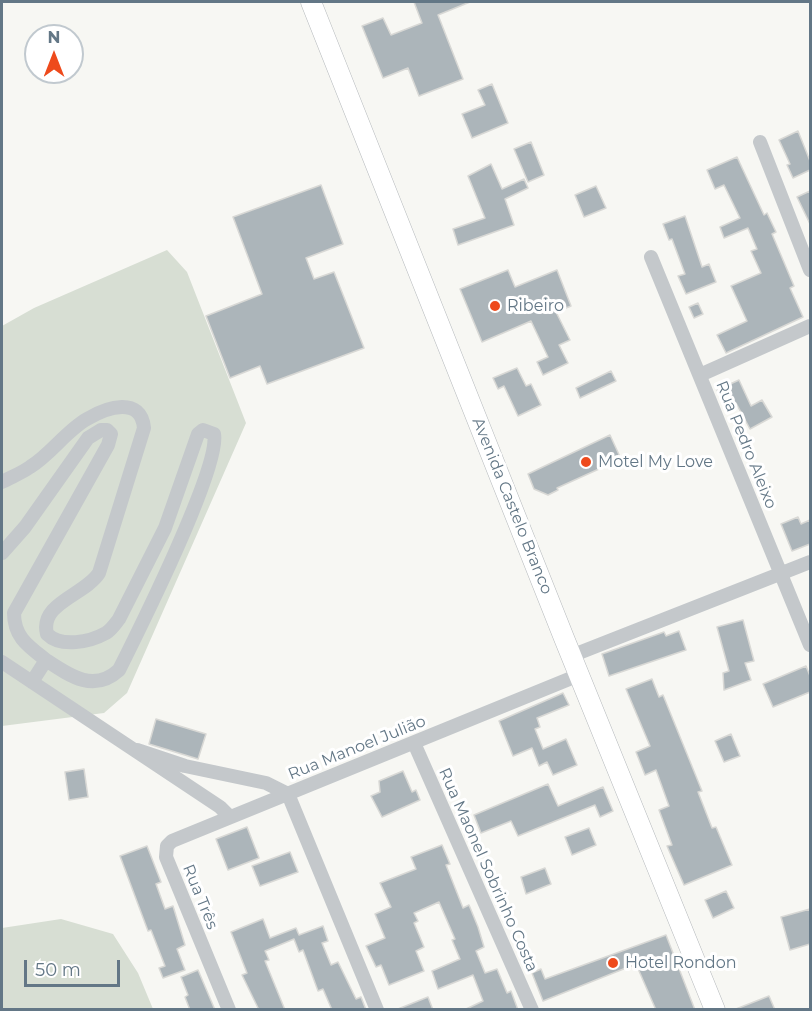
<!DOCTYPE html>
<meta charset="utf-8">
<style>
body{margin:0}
#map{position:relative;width:812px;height:1011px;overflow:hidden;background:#f7f7f3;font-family:Montserrat,sans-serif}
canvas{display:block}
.frame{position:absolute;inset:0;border:3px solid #637786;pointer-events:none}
.north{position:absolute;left:24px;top:24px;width:60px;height:60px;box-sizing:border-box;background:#fff;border:2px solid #c1c9cf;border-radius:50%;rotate:0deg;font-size:16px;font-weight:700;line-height:24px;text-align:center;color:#637786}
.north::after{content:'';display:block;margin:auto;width:21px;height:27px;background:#ee4a1c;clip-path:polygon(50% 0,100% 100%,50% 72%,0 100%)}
.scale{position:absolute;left:24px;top:960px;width:96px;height:27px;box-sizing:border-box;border:3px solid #637786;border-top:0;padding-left:8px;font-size:18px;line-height:21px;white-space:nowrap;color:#637786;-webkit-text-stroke:4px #fff;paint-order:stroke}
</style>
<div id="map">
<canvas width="812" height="1011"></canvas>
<div class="frame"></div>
<div class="north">N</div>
<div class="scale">50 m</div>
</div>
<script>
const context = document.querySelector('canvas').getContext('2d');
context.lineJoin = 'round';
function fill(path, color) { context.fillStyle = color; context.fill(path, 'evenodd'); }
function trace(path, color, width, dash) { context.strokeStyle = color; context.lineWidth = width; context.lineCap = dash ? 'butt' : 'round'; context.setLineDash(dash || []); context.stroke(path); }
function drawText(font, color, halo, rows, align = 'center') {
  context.font = font + ' Montserrat,sans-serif'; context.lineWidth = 6; context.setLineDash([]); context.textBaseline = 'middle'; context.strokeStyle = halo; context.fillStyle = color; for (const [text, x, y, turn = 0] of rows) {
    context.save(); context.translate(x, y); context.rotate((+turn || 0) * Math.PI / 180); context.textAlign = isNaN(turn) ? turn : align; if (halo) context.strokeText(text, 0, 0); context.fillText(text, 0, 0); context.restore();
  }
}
const green = new Path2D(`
 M167 250 187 272 246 423 127 693 104 713 2 726V326L34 308Z
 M61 919 113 934 138 973 153 1009H2V928Z`);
const building = new Path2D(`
 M414 2H470L438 15 463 79 419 96 408 68 383 78 362 26 383 18 391 35 422 23Z
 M492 84 508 123 472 138 462 114 485 105 478 90Z
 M798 131 810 161V170L793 178 787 165 790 164 779 140Z
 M531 142 544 175 528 182 514 149Z
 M737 157 764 215 767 213 776 232 772 234 794 286 790 288 803 317 726 353 717 335 747 321 731 286 761 273 751 251 757 249 748 228 724 238 720 227 740 218 724 185 715 189 707 170Z
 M491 164 502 189 524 179 528 188 505 199 514 225 458 245 453 229 485 218 468 176Z
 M321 185 343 244 306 258 314 279 334 272 364 348 267 384 260 366 230 378 206 316 262 294 233 217Z
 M596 186 606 208 584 217 575 195Z
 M810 191V224L797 197Z
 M685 216 702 267 709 264 716 282 686 294 678 276 685 274 672 239 669 240 663 224Z
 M508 270 515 287 557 270 571 306 556 312 570 340 559 345 568 363 543 375 537 362 548 357 531 321 482 342 460 289Z
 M698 303 703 314 694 318 689 307Z
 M517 368 526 386 531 384 541 405 518 416 504 386 498 389 493 378Z
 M611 371 616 381 580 398 576 388Z
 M739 380 751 406 762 400 772 417 750 429 736 403 725 408 717 390Z
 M610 435 621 459 557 488 558 490 548 495 534 489 528 474Z
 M798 517 801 524 810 520V544L792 551 781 524Z
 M743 620 754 661 745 663 751 680 724 690 723 673 729 671 717 627Z
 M679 631 686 650 609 676 602 654 664 632 666 636Z
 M806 666 810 676V692L773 707 763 684Z
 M652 679 659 697 663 695 702 791 698 792 712 828 716 827 732 865 684 885 667 846 672 845 659 810 669 806 656 770 645 775 636 752 650 746 626 689Z
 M563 693 569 705 537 718 540 727 535 729 543 749 566 739 577 765 553 775 547 762 539 766 532 748 513 756 499 721Z
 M156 719 206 734 198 759 149 744Z
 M731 734 740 756 724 762 715 741Z
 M84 769 88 797 69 800 65 772Z
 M403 771 412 792 416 790 420 800 382 817 371 796 380 792 379 781Z
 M548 784 558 806 603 787 613 811 600 817 595 805 518 836 511 821 481 833 474 815Z
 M247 827 259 858 228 870 216 839Z
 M589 828 596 845 572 855 565 837Z
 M442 845 450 864 446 865 463 908 469 905 478 927 484 947 476 951 485 973 497 969 507 993 511 991 518 1010H464L483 1001 473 975 438 989 432 971 460 959 452 940 455 939 439 902 414 913 418 921 414 923 424 947 416 951 424 971 389 985 381 965 376 967 366 946 385 938 375 914 391 907 380 883 416 869 411 857Z
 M147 846 161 882 156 884 165 909 173 906 185 945 177 949 185 970 163 978 159 968 165 966 151 930 148 931 120 856Z
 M290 852 298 872 260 886 252 866Z
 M545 868 551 884 526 894 521 877Z
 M726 891 734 908 713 918 705 900Z
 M810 909V944L790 950 781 917Z
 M263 919 270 938 296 928 299 935 323 926 328 941 322 943 331 965 338 962 356 999 361 997 366 1010H332L323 989 318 991 303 950 299 952 294 939 265 951 269 960 265 961 285 1010H259L242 975 247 973 231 932Z
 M666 935 695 1010H656L636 964 543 1001 532 973 541 969 545 979Z
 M198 970 215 1010H190L185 997 188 995 181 977Z
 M769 996 775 1010H736V1009Z
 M428 997 433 1010H398V1009Z`);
const minor = new Path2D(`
 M760 142 810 270
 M651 257 810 645
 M700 375 810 326
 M2 482C11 477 22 473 30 467 51 454 66 431 87 419 107 407 141 396 144 428L99 573C85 595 39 603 47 634 61 648 90 642 106 633 111 630 115 624 119 619L165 528 198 434 203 430 214 434C221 466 138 632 119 670 94 693 70 676 46 660
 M2 553 25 527 88 438 101 430H107L111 434 108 445 14 613C14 637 28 646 46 660L32 682
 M571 656 810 562
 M2 662 220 807 230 817
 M414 743 532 1010
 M137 750 185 766 266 783 288 794 377 1010
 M229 1010 166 857 167 846 172 841 579 675`);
const highway = new Path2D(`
 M311 2 564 638 715 1010`);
const markers = [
 [495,306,6,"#ee4a1c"],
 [586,462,6,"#ee4a1c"],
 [613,963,6,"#ee4a1c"]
];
const poiNames = [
 ["Ribeiro",507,306],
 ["Motel My Love",598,462],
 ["Hotel Rondon",625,963]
];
const streetNames = [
 ["Rua Pedro Aleixo",746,445,68],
 ["Avenida Castelo Branco",512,506,68],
 ["Rua Manoel Julião",357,748,-22],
 ["Rua Maonel Sobrinho Costa",488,870,66],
 ["Rua Três",200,897,68]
];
fill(green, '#d7ded3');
fill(building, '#acb5ba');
trace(building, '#d8d8d5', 1.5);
trace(highway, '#b6babd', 21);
trace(minor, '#c4c8cb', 14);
trace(highway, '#fff', 20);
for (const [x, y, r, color] of markers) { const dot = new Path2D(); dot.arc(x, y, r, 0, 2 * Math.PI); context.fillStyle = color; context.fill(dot); trace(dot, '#fff', 2); }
drawText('16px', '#637786', '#fff', poiNames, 'left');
drawText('16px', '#637786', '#fff', streetNames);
</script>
